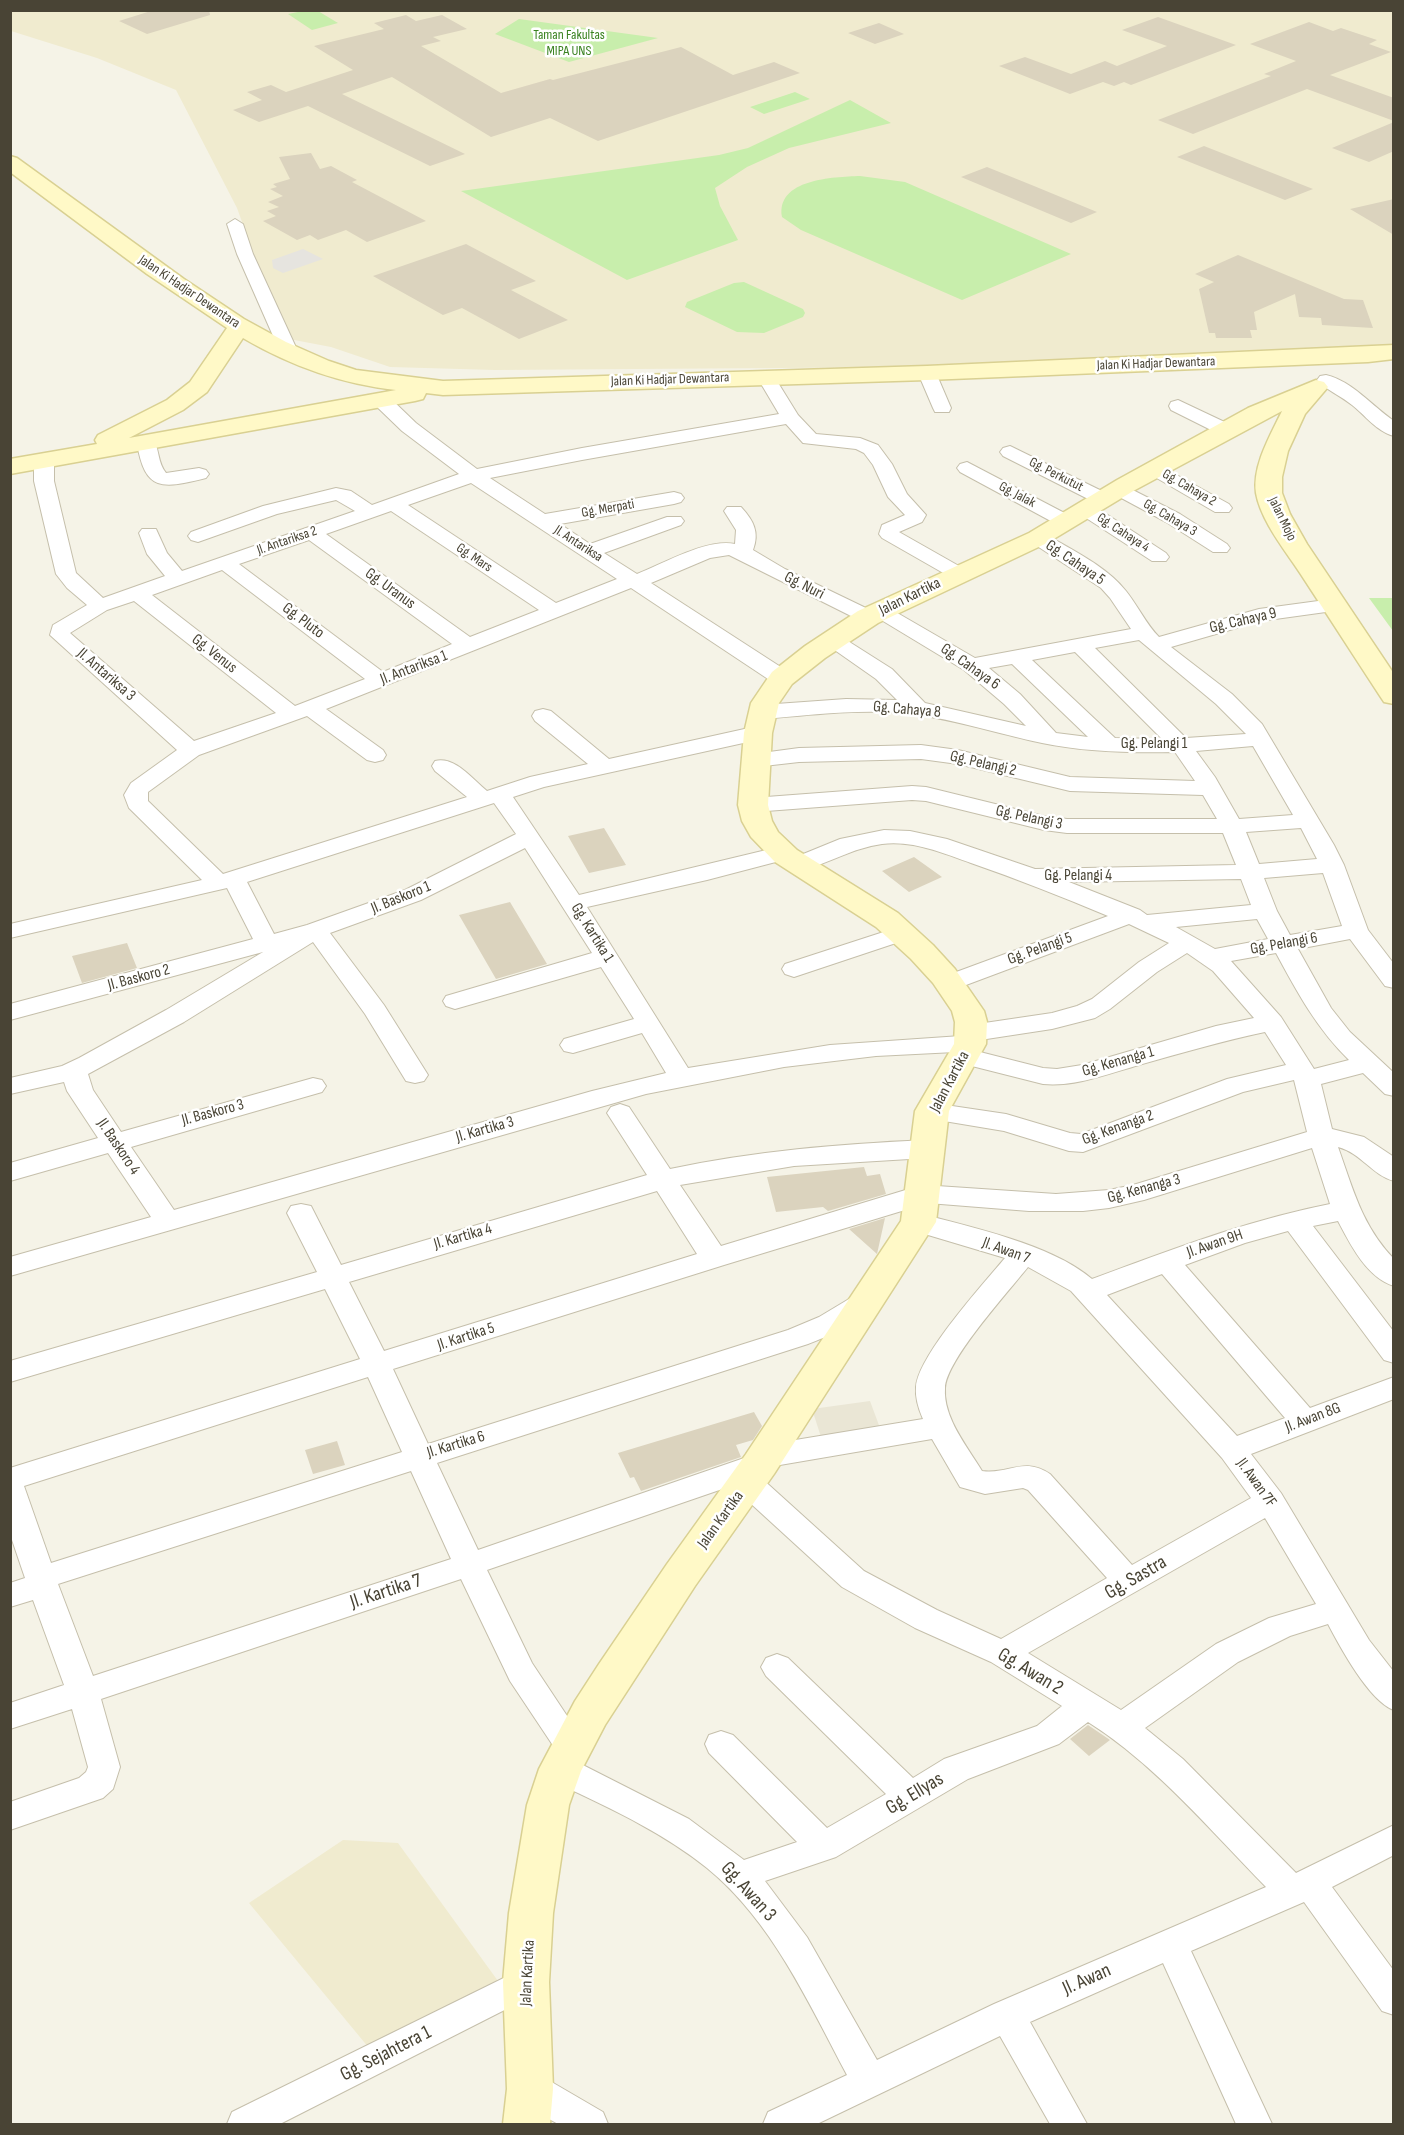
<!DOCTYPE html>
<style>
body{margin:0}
#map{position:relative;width:1404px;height:2135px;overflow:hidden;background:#f5f3e7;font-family:"Sofia Sans Condensed",sans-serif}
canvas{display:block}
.frame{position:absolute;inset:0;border:12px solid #494435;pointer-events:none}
</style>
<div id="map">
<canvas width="1404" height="2135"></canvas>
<div class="frame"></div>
</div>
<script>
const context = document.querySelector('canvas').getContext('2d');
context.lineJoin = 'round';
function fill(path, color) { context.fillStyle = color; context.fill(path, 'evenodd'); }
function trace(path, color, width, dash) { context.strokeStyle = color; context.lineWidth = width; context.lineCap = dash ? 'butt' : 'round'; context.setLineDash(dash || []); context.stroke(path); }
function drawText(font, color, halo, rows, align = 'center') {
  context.font = font + ' "Sofia Sans Condensed",sans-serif'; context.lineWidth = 5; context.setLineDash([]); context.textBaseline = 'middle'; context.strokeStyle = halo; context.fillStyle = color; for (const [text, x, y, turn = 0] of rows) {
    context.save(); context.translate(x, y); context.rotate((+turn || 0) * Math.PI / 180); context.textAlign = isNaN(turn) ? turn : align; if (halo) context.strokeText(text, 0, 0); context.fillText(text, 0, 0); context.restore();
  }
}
const residential = new Path2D(`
 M870 1401 880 1428 821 1437 812 1409Z`);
const education = new Path2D(`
 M10 11H1393V348L918 367 495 370 390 367 331 347 289 339 272 305 237 208 176 90 97 58 11 31Z
 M343 1840 398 1843 498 1981 369 2048 249 1903Z`);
const green = new Path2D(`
 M303 11H318L338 23 312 30 288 14Z
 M519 19 658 38 569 62 495 34Z
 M795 92 810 99 764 114 750 107Z
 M850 100 891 123 789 148 747 167 715 188 720 206 738 240 627 280 461 191 719 155 748 148Z
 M860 176 905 182 1071 254 962 300 801 230 782 217C776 179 833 177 860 176Z
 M744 282 803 309 805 313 803 317 764 333 737 332 685 307 687 302 734 283Z
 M1369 598H1393V631Z`);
const parking = new Path2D(`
 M303 249 323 259 283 273 273 268 272 260Z`);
const building = new Path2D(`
 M154 10H209L210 15 147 34 119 21Z
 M406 15 416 21 442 15 467 29 433 37 441 41 421 46 501 93 550 79 553 80 681 47 733 75 774 62 800 73 598 141 550 118 491 137 392 77 342 94 465 154 430 166 308 106 259 122 233 110 262 100 247 92 271 85 286 92 353 70 314 46 384 29 374 23Z
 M1158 17 1236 45 1131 85 1124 82 1114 86 1103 82 1070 94 999 66 1025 57 1071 74 1105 61 1117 66 1167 46 1122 30Z
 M1309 22 1333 31 1341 28 1377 40 1369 44 1391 52 1330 75 1394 98V121L1307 89 1193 134 1158 120 1271 76 1264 74 1296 61 1250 44Z
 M879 23 904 34 875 44 848 33Z
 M1394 122V151L1369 162 1332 148Z
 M1204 146 1313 189 1285 200 1177 157Z
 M311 153 320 169 331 166 357 180 352 182 426 221 367 242 346 230 318 240 310 235 297 240 263 221 276 216 267 211 279 207 268 202 283 196 270 189 277 187 273 184 290 179 279 157Z
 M987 167 1034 186 1097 212 1071 223 961 177Z
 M1394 199V235L1350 209Z
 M466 244 536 281 511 290 568 320 519 339 462 308 443 315 373 276Z
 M1238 255 1344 299 1363 300 1373 328 1322 325 1321 318 1299 317 1295 294 1254 312 1257 330H1250L1252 338H1216L1215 333H1209L1199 289 1214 282 1195 274Z
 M604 828 626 865 589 873 568 836Z
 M914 857 942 877 909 892 882 871Z
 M510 902 547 964 496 979 459 915Z
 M127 943 137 968 82 983 72 956Z
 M864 1167 867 1176 880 1174 886 1194 828 1211 823 1207 776 1212 767 1177Z
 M885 1218 877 1254 849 1229Z
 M754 1412 762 1426 753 1440 736 1445 741 1457 641 1491 634 1477 630 1478 618 1453Z
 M337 1441 345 1465 313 1474 305 1450Z
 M1088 1725 1110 1740 1089 1756 1070 1739Z`);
const street = new Path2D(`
 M235 219 243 224 253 254 299 354 296 358H284L281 354 237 254 227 224Z
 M927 368 933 369 936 373 951 408 949 412H935L933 408 918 373 921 369Z
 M766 372 772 373 798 415 816 434 860 438 878 445 892 464 907 494 926 515 922 522 899 532 966 570 969 574 966 578H952L882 538 879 534 882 525 905 515 888 497 873 465 864 453 856 449 803 443 786 424 582 460 490 478 545 514 674 492 681 494 684 498 681 502 674 504 560 524 590 544 667 517H681L684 521 681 525 604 553 637 574C663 564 707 538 735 544L736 530 724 511 727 507H741C753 520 760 532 753 550L785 569 870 610 873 607 880 605 887 607 975 658 1131 629 1110 598 1101 588 1031 542 1028 538 1031 534H1045C1072 550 1106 566 1126 591 1138 606 1146 624 1159 637L1259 609 1333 599 1340 601 1343 605 1340 609 1333 611 1261 621 1171 647 1232 694 1262 724 1334 845 1344 865 1368 930 1394 964V988L1385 986 1350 939 1298 949 1331 1008 1350 1032 1394 1073V1096L1385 1094 1363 1073 1321 1084 1332 1129 1364 1137 1394 1157V1181C1372 1175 1361 1153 1338 1147 1353 1189 1362 1226 1394 1259V1286C1367 1278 1350 1244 1338 1221L1313 1226 1394 1332V1363L1384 1360 1288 1231 1245 1243 1185 1265 1310 1408 1394 1377V1399L1251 1454 1281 1493 1369 1640 1394 1672V1710C1370 1702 1340 1647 1328 1624L1290 1636 1238 1662 1145 1728 1183 1759 1296 1873 1394 1825V1855L1332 1887 1394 1971V2015L1382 2011 1304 1902 1191 1951 1272 2124H1236L1163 1963 1030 2022 1087 2124H1050L1000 2036 817 2124H763L768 2112 847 2075C808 2002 772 1921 707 1868 660 1830 603 1805 548 1779L544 1769 548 1759 560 1756 510 1681 461 1579 101 1699 120 1767 113 1789 103 1798 10 1830V1802L79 1778 86 1772 88 1767 72 1709 10 1729V1703L64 1685 33 1600 10 1607V1583L25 1578 10 1534V1468L360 1359 325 1289 10 1382V1361L317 1272 287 1213 291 1206 301 1204 311 1206 341 1265 647 1175 607 1113 611 1107 620 1104 629 1107 670 1169C754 1151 840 1144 926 1140L935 1143 939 1149 935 1155 926 1158 794 1166 680 1185 721 1246 922 1185 1056 1194 1109 1190 1133 1185 1307 1132 1294 1080 1243 1092 1083 1152 1069 1151 1004 1131 932 1119 923 1117 919 1111 923 1105 932 1103 1006 1114 1070 1133 1081 1134 1227 1079 1286 1065 1265 1032C1222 1041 1181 1053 1139 1065 1107 1074 1076 1087 1043 1084L956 1062 952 1056 955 1052 876 1056 784 1067 646 1094 10 1276V1257L151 1217 108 1153 10 1181V1163L98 1138 67 1091 64 1082 10 1094V1078L62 1066 79 1058 166 1010 263 952 10 1020V1004L253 939 227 888 10 938V924L202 880 129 808 124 795 131 783 177 750 50 635 53 625 87 605 67 588 56 574 34 481V461L37 457H51L54 461V481L76 573 103 598 165 576 147 554 139 533 142 529H156L167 553 182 571 355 511 336 500 277 514 198 542 191 540 188 536 191 532 263 506 336 488 351 491 372 505 459 474 402 431 375 405 373 401 375 397H389L416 423 477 469 582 448 779 414 757 377 760 373ZM471 483 617 579 556 603 408 505ZM391 511 539 610 470 637 326 534ZM309 540 452 644 383 672 239 564ZM729 555 861 621 868 623 878 618 964 670 1004 704 1026 726 925 703 892 669 840 636 833 634 826 636 822 640 826 644 876 679 897 700 846 699 762 705 754 707 751 712 754 717 762 719C812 715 863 708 913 714 957 720 999 734 1042 743 1086 752 1130 753 1175 752L1195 781 1070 777 958 750 921 745 799 748 747 755 744 760 747 765 755 767 799 762 921 759 958 764 1070 791 1203 795 1217 819H1067L1044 816 926 787 912 786 753 798 745 800 742 805 745 810 753 812 912 800 926 801 1044 830 1067 833H1223L1236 865 1035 869 947 839 910 831 884 830 840 839 791 859 787 864 791 869 799 871C828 864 852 848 882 844 912 840 943 853 971 863 1017 879 1063 897 1108 916L940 978 937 983 940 988 949 991 958 988 1129 924 1169 943 1139 962 1092 999 1077 1006 1052 1013 971 1025 962 1027 958 1033 961 1036 830 1045 688 1068 587 907 707 880 791 858 795 853 791 848 783 846 579 895 513 797 544 787 766 738 769 733 766 728 758 726 609 759 551 711 543 709 535 711 532 716 535 721 588 764 530 777 487 791C472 779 455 756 435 761L432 766 435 771 467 797 223 874 148 801V792L199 755 307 716 367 760 375 762 383 760 386 755 383 750 326 709 631 588 774 683 782 684 790 683 793 678 790 673 651 583 710 558ZM222 570 365 679 295 706 152 595ZM134 601 276 713 194 741 70 633 107 610ZM1139 640 1216 704 1246 734 1186 738 1095 648ZM1075 652 1162 739 1115 738 1032 660ZM1012 664 1088 737 1056 733 1020 694 989 668ZM1253 746 1293 815 1239 819 1215 777 1196 751ZM494 803 516 834 405 890 307 925 274 934 247 882ZM1301 828 1317 859 1259 864 1246 832ZM525 848 592 953 446 996 443 1001 446 1006 455 1009 601 967 634 1019 564 1039 560 1045 564 1051 573 1053 642 1033 666 1073 592 1091 174 1210 131 1147 322 1092 326 1086 322 1080 313 1078 121 1132 93 1090 88 1074 184 1022 313 942 365 1014 406 1081 415 1083 424 1081 428 1075 384 1005 330 933 421 900ZM1323 873 1342 926 1290 935 1277 911 1264 878ZM1241 879 1251 905 1147 915 1140 910 1069 882ZM1257 919 1268 939 1215 949 1176 927ZM1187 953 1213 971 1254 1018 1216 1026 1082 1065 1057 1069 1043 1068 976 1051 983 1044 980 1040 1052 1029 1095 1018 1110 1009 1157 972ZM1276 953C1297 992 1317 1029 1349 1060L1314 1069 1281 1017 1231 961ZM1312 1148 1330 1204C1248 1220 1171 1250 1092 1279 1051 1244 970 1227 918 1213L908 1215 904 1222 908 1229 1005 1258C983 1284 918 1356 916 1387 915 1398 919 1410 923 1419L765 1445 755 1448 750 1456 478 1550 437 1463 808 1344C828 1336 867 1322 878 1303L874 1296 864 1293 854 1296 819 1317 788 1330 428 1444 393 1369 724 1265 928 1203 1029 1211H1083L1109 1208 1144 1200ZM657 1191 697 1254 384 1351 349 1282ZM1028 1267 1071 1291 1222 1458 1251 1498 1132 1565 1050 1474C1023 1456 1009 1475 982 1471 967 1446 943 1418 945 1388 946 1360 1009 1291 1028 1267ZM1162 1274 1285 1418 1237 1436 1107 1295ZM368 1377 402 1452 51 1563 24 1486ZM932 1439 960 1487 985 1494 1023 1488 1028 1490 1107 1578 1001 1639 937 1610 864 1571 759 1476 770 1472 774 1466ZM411 1471 451 1559 93 1676 58 1584ZM734 1485 737 1491 842 1587 915 1628 991 1662 1062 1706 1037 1726 944 1759 913 1778 788 1658 777 1654 766 1658 761 1667 766 1676 886 1794 827 1828 733 1735 721 1731 709 1735 705 1744 709 1753 797 1842 744 1860 689 1819 571 1759 583 1755 587 1746 532 1663 487 1570ZM1265 1518 1316 1604 1269 1618 1216 1644 1121 1710 1028 1653ZM1088 1722C1156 1765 1210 1830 1266 1887L994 2004 877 2060 807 1937 765 1881 836 1857 968 1779 1059 1744Z
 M1326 375C1352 381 1372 406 1394 421V436C1376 431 1365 415 1352 405 1342 397 1330 391 1320 384L1317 380 1320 376Z
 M1178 400 1233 426 1235 430 1233 434H1219L1171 410 1169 406 1171 402Z
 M146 437 153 439C160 450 157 462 166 473L199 468 206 470 209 474 206 478C162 489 145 492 137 443L139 439Z
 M1010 446 1110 495 1113 499 1110 503H1096L1003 456 1000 452 1003 448Z
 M967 462 1074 518 1077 522 1074 526H1060L960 472 957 468 960 464Z
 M1155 463 1229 504 1232 508 1229 512H1215L1148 473 1145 469 1148 465Z
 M1119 483 1180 514 1227 544 1230 548 1227 552H1213L1166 522 1112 493 1109 489 1112 485Z
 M1087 504 1094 506 1166 553 1169 557 1166 561H1152L1080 514 1077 510 1080 506Z
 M902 926 911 928 914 933 911 938 794 977 785 974 782 969 785 964Z
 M526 1967 538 1971 544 1982 538 1993 280 2124H227L232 2112Z
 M530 2072 543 2077 603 2112 608 2124H558L517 2101 512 2089 517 2077Z`);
const secondary = new Path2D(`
 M10 156 17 158 184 279 244 319 286 342 329 361 356 370 443 381 927 366 1394 345V359L1368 362 927 380 443 395 426 393 423 399 415 401 10 474V459L97 444 95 440 98 435 167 400 190 382 227 328 147 274 10 172ZM243 338C291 366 341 384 396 390L129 438 183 410 207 392Z
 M1316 380 1324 382 1328 387 1305 414 1288 451 1282 477V493L1290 514 1307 544 1394 674V704L1384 702 1380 696C1353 655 1327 614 1300 573 1285 550 1261 521 1256 493 1252 466 1271 434 1282 411L1135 490 1047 543 878 623 825 658 792 684 779 703 772 733 768 805 772 821 778 832 797 850 898 913 933 945 955 969 984 1011 987 1022 986 1044 949 1111 936 1222 774 1474 695 1586 629 1688 605 1725 581 1771 569 1805 553 1913 549 1982 553 2089 550 2124H503L507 2089 503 1982 509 1913 527 1805 539 1769 575 1701 599 1664 667 1564 746 1454 901 1221 915 1111 954 1044 955 1022 952 1011 933 983 911 959 876 927 775 862 751 837 742 821 738 805 744 733 751 703 772 672 805 646 858 611 1029 533 1117 480 1248 408Z`);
const farParknames = [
 ["Taman Fakultas",569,35],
 ["MIPA UNS",569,51]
];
const farStreetnames = [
 ["Jalan Ki Hadjar Dewantara",189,292,34],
 ["Jalan Ki Hadjar Dewantara",1156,364,-2],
 ["Jalan Ki Hadjar Dewantara",670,380,-2],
 ["Gg. Perkutut",1056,475,27],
 ["Gg. Cahaya 2",1189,488,30],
 ["Gg. Jalak",1017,495,28],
 ["Gg. Merpati",608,509,-10],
 ["Gg. Cahaya 3",1170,518,30],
 ["Jalan Mojo",1282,519,64],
 ["Gg. Cahaya 4",1123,533,33],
 ["Jl. Antariksa 2",287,541,-19],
 ["Jl. Antariksa",578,544,33],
 ["Gg. Mars",474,558,34]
];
const streetNames = [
 ["Gg. Cahaya 5",1075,563,34],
 ["Gg. Nuri",804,586,27],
 ["Gg. Uranus",390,589,36],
 ["Jalan Kartika",910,597,-26],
 ["Gg. Pluto",303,621,37],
 ["Gg. Cahaya 9",1243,621,-13],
 ["Gg. Venus",214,654,38],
 ["Gg. Cahaya 6",970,667,35],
 ["Jl. Antariksa 1",414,668,-21],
 ["Jl. Antariksa 3",106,675,41],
 ["Gg. Cahaya 8",907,710,5],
 ["Gg. Pelangi 1",1154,744],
 ["Gg. Pelangi 2",983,764,13],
 ["Gg. Pelangi 3",1029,818,12],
 ["Gg. Pelangi 4",1078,876],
 ["Jl. Baskoro 1",401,898,-22],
 ["Gg. Kartika 1",592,933,58],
 ["Gg. Pelangi 6",1284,944,-10],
 ["Gg. Pelangi 5",1040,949,-20],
 ["Jl. Baskoro 2",139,978,-15],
 ["Gg. Kenanga 1",1118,1062,-16],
 ["Jalan Kartika",950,1082,-62],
 ["Jl. Baskoro 3",213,1113,-15],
 ["Gg. Kenanga 2",1118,1128,-20],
 ["Jl. Kartika 3",485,1130,-16],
 ["Jl. Baskoro 4",118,1147,56],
 ["Gg. Kenanga 3",1144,1189,-15],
 ["Jl. Kartika 4",463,1237,-16],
 ["Jl. Awan 9H",1215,1244,-19],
 ["Jl. Awan 7",1006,1251,20],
 ["Jl. Kartika 5",466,1337,-18],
 ["Jl. Awan 8G",1313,1418,-21],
 ["Jl. Kartika 6",456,1445,-17],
 ["Jl. Awan 7F",1256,1483,54],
 ["Jalan Kartika",721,1520,-54],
 ["Jalan Kartika",528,1973,-87]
];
const nearStreetnames = [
 ["Gg. Sastra",1136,1578,-30],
 ["Jl. Kartika 7",386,1592,-18],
 ["Gg. Awan 2",1030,1672,31],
 ["Gg. Ellyas",915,1794,-31],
 ["Gg. Awan 3",748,1892,48],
 ["Jl. Awan",1087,1980,-24],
 ["Gg. Sejahtera 1",386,2054,-27]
];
fill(residential, '#eae6d5');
fill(education, '#f0ebcf');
fill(green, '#c8eeac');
fill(parking, '#e6e4df');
fill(building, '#dbd3be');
trace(street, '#c5bfab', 2);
trace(secondary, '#d9d092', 3);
fill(street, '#fff');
fill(secondary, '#fff9c7');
drawText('14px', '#3a8221', '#fff', farParknames);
drawText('14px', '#494435', '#fff', farStreetnames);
drawText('16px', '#494435', '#fff', streetNames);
drawText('20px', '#494435', '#fff', nearStreetnames);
</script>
